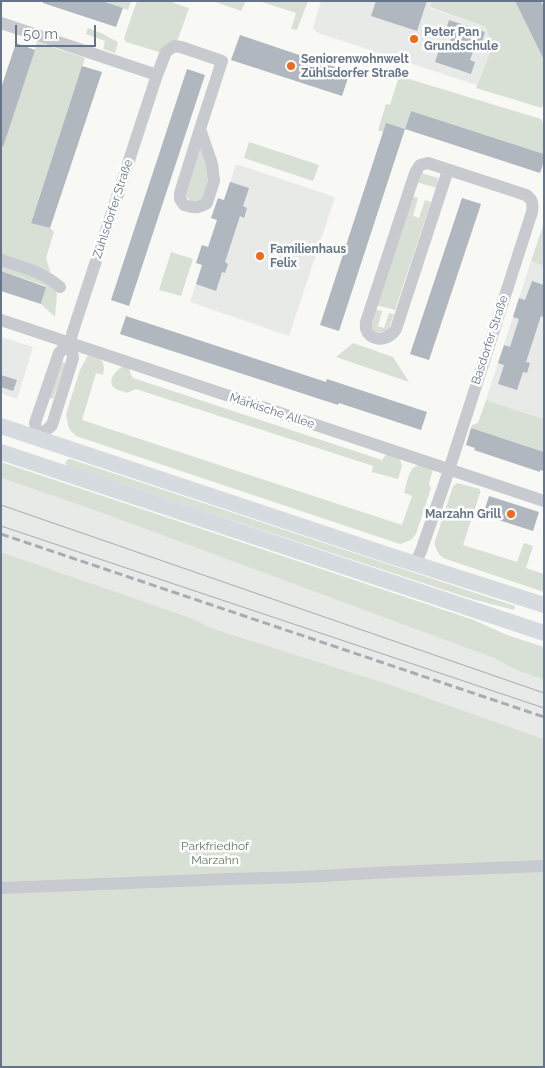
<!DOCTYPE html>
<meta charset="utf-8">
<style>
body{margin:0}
#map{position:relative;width:545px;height:1068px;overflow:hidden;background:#f8f8f5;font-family:Raleway,sans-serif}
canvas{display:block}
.frame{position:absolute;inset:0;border:2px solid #657488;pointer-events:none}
.scale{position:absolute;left:15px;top:25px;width:81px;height:22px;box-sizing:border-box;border:2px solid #657488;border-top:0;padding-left:6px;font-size:15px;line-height:18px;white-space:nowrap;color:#657488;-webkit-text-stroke:4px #fff;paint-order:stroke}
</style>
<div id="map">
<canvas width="545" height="1068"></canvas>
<div class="frame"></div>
<div class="scale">50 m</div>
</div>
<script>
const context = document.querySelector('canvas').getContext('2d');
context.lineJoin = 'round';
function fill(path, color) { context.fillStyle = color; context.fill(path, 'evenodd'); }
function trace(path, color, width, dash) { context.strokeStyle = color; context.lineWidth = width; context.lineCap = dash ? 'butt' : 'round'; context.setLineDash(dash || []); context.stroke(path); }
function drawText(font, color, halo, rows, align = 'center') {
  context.font = font + ' Raleway,sans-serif'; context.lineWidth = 5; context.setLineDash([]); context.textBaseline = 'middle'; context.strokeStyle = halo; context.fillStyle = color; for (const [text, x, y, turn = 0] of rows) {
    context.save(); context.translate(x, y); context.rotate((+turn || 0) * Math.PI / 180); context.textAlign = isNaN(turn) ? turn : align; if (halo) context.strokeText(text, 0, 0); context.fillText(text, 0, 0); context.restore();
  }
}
const built = new Path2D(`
 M321 1H432L430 8 486 27 492 48 477 85 318 33 313 28Z
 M236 164 335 197 289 336 190 302Z
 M531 261 544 266V419L486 400Z
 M1 337 33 347 17 399 1 393Z
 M1 478 94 510 496 659 516 670 544 680V739L388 684 211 628 191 618 1 552Z`);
const green = new Path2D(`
 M102 1H131L128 10Z
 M137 1H169L189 8 177 42 162 53 126 42 124 38Z
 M213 1H246L241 11Z
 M259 1H308L297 30 291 29 296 13Z
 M432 1H515L544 60V101L542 108 476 88 492 48 486 27 430 7Z
 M88 28 101 33 118 42 115 53 103 49 105 41 86 34Z
 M37 42 85 58 31 222 50 228 54 232 46 258 57 294 55 317 41 304 46 286 1 271V152Z
 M399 76 541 119 544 125V154L411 111 405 129 386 124 383 132 378 130 386 104 390 105Z
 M249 142 319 165 313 181 244 158Z
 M199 144 210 172 202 201 193 202 186 197 184 192Z
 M421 173 438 178 437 188 416 182Z
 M412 196 418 198 413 216 419 218 425 200 431 202 395 310 376 305Z
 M544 223V266L531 261Z
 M171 252 193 259 181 296 159 290Z
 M375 309 382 311 378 326 384 328 389 313 394 314 389 328 386 332C379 333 376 333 371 327Z
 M353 343 393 357 409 382 336 357Z
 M88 355C101 359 106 360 103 375L96 373 82 420 402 525 412 496 404 493C407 484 408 465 421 465 425 465 429 468 433 469L429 484 431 488 416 534 411 540 400 544 76 436 70 430 68 425 66 414 80 370Z
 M61 362 66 363 53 399 49 398Z
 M125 366 129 367 131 375 133 378 382 460 387 453 400 459 402 466 398 479 372 472 373 466 136 389 133 390 127 393C123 391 114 390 112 385 109 378 118 367 125 366Z
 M486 400 544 419V452L471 428 472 425 478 423Z
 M70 459 515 606 514 610 472 599 69 467 67 466 65 463 67 460Z
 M1 462 474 620 507 635 544 647V680L516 670 496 659 94 510 1 478Z
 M457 483 480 489V493L463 545 517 562 524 543 533 546 526 568 544 574V592L443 558C438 553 434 548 435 541L453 486Z
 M1 552 191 618 211 628 388 684 544 739V1067H1Z`);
const building = new Path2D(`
 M43 1H102L123 8 116 27 43 3Z
 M376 1H427L417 31 371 16Z
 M515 1H541L544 7V60Z
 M449 20 485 32 481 45 476 43 470 60 475 62 471 74 435 62 439 50 447 52 452 35 445 33Z
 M240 35 350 72 342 96 231 60Z
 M16 43 35 50 3 147 1 146V88Z
 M82 66 102 72 50 228 31 223Z
 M187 69 205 75 129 306 111 300Z
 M411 111 544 154V161L540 173 405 129Z
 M386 123 405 129 339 331 320 325Z
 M230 182 249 188 243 206 247 208 244 218 240 216 225 262 228 264 225 273 222 272 216 291 196 284 202 265 196 263 202 245 208 247 217 220 211 218 218 198 224 200Z
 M462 198 481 204 429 360 410 354Z
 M1 271 46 287 41 304 1 291Z
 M532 281 544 285V317L541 316 526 362 530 363 527 373 523 372 517 390 498 384 504 365 498 363 504 345 510 347 519 319 513 317 519 298 525 300Z
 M126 316 326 382 327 379 427 412 421 430 339 403 338 405 120 334Z
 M1 375 17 380 13 391 1 387Z
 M471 428 544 452V471L540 470V472L474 450 475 448 466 445Z
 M489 496 539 512 533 531 483 515Z`);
const minor = new Path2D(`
 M1 23 157 75
 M200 129 212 164 214 181 207 203C197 209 194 208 184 205L180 199V193Z
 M1 260C22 267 43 272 60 287
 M1 320 544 501
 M38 438 52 425 73 358 70 342 73 331 157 75 166 52 174 46 181 47 222 61 200 129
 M38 438 35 423 59 353 70 342
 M415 564 421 551 446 479 532 212C533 204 533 200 526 195L428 163 420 165 415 173 366 322C363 340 386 345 396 329L448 170
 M1 888 230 879 303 877 392 872 544 866`);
const major = new Path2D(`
 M1 426 391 556 544 605
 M1 452 544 633`);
const tram = new Path2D(`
 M1 505 544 693
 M1 526 544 708`);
const rail = new Path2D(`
 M1 534 544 717`);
const markers = [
 [414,39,5,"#ee6b1e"],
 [291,66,5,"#ee6b1e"],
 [260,256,5,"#ee6b1e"],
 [511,514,5,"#ee6b1e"]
];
const poiNames = [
 ["Peter Pan",424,32],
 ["Grundschule",424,46],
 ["Seniorenwohnwelt",301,59],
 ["Zühlsdorfer Straße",301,73],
 ["Familienhaus",270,249],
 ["Felix",270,263],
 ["Marzahn Grill",501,514,"right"]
];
const streetNames = [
 ["Zühlsdorfer Straße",113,209,-72],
 ["Basdorfer Straße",490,340,-72],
 ["Märkische Allee",272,411,18]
];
const parkNames = [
 ["Parkfriedhof",215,846],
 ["Marzahn",215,860]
];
fill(built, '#e8eae8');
fill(green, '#d8e0d6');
fill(building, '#b0b7be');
trace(minor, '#c7cace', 12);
trace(major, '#d6dbe0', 16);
trace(tram, '#a7acb3', 1);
trace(rail, '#a7acb3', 3, [8, 4]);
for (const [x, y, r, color] of markers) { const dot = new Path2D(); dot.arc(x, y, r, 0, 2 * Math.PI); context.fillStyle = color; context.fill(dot); trace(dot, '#fff', 2); }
drawText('bold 12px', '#657488', '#fff', poiNames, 'left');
drawText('12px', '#657488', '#fff', streetNames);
drawText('12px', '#627a60', '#fff', parkNames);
</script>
